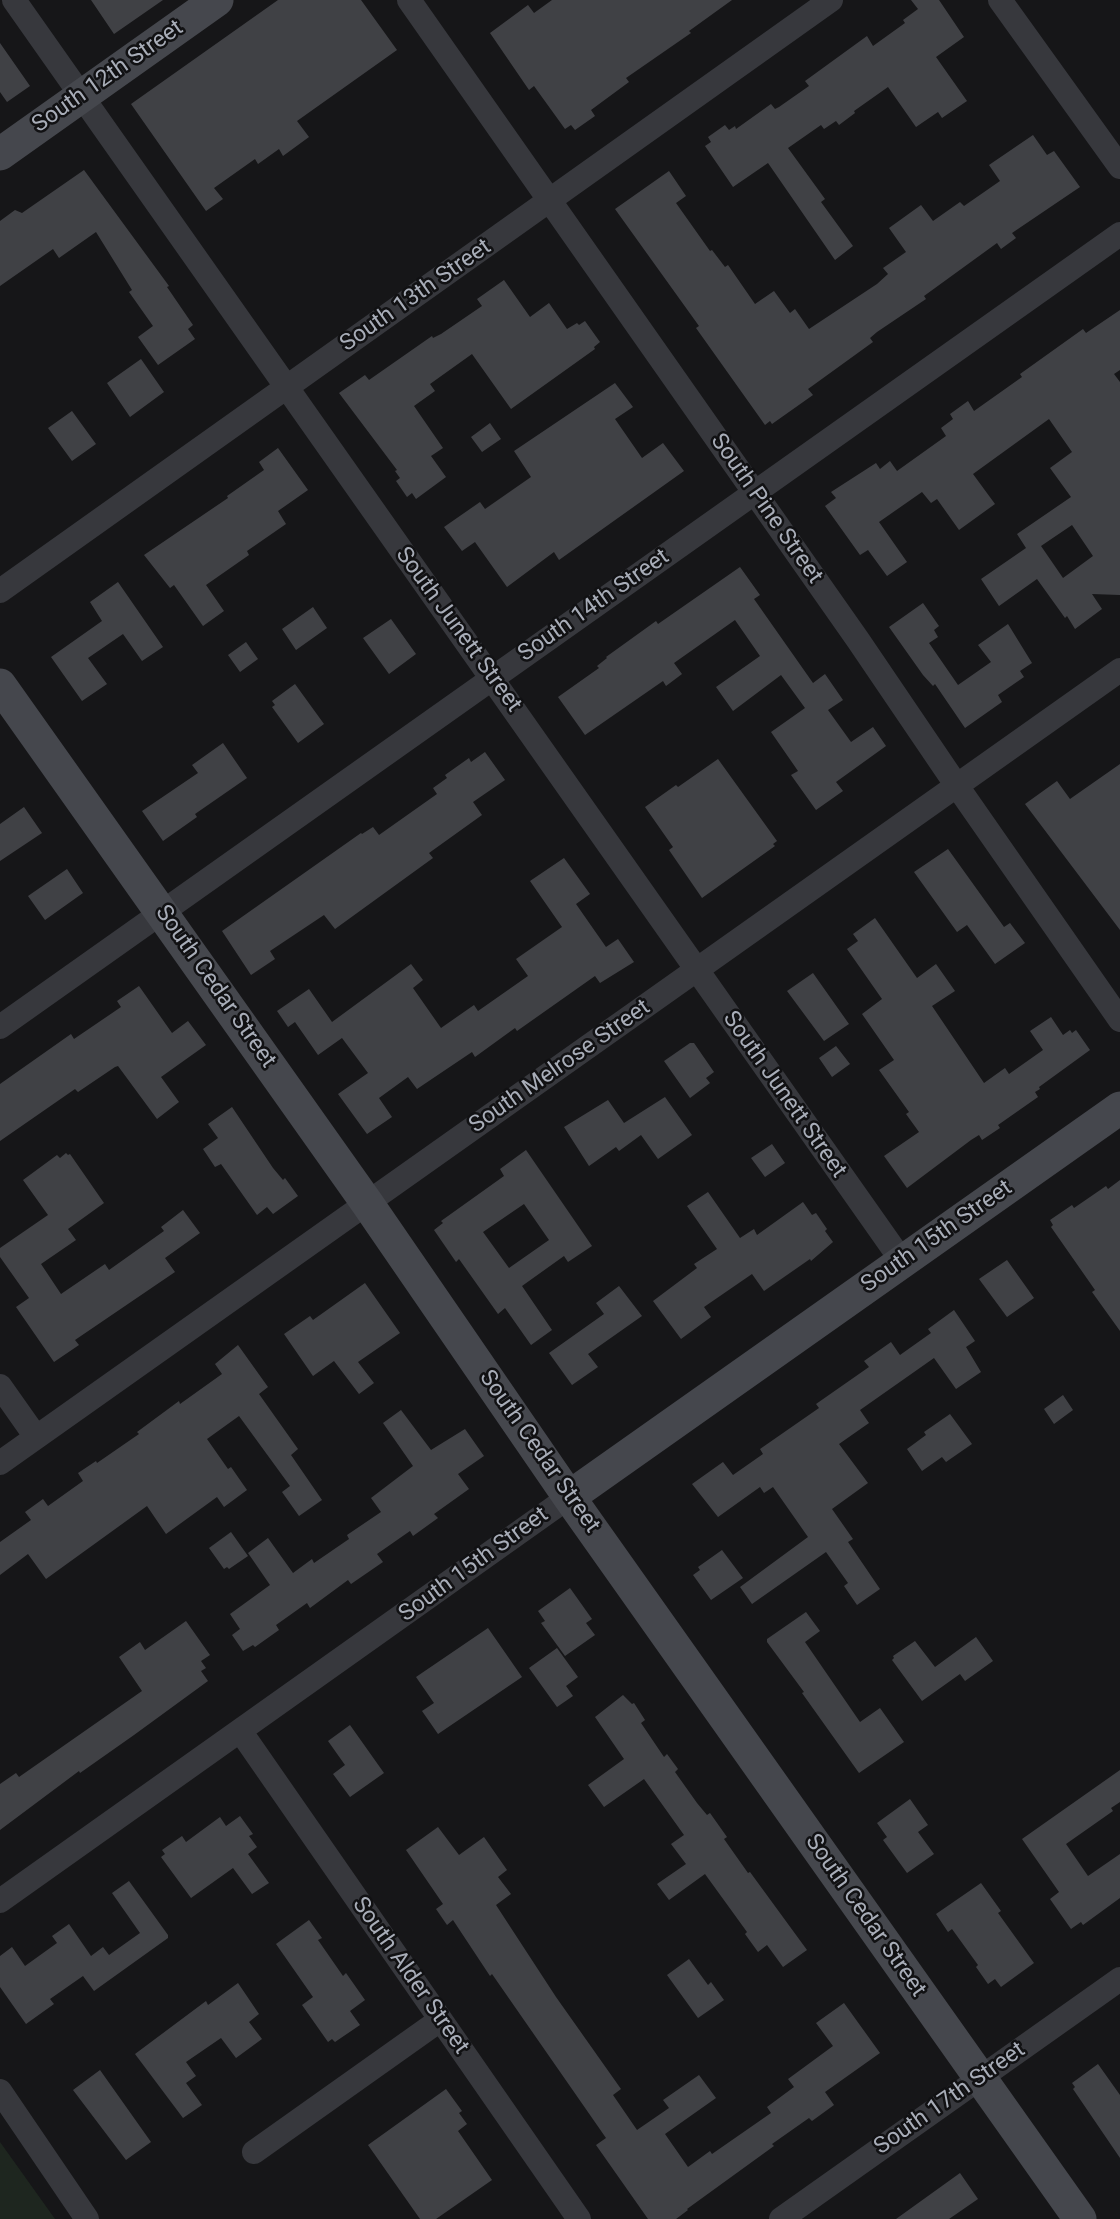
<!DOCTYPE html>
<style>
body{margin:0}
canvas{display:block;background:#161618}
</style>
<canvas width="1120" height="2219"></canvas>
<script>
const context = document.querySelector('canvas').getContext('2d');
context.lineJoin = 'round';
function fill(path, color) { context.fillStyle = color; context.fill(path, 'evenodd'); }
function trace(path, color, width, dash) { context.strokeStyle = color; context.lineWidth = width; context.lineCap = dash ? 'butt' : 'round'; context.setLineDash(dash || []); context.stroke(path); }
function drawText(font, color, halo, rows, align = 'center') {
  context.font = font + ' Roboto,sans-serif'; context.lineWidth = 5; context.setLineDash([]); context.textBaseline = 'middle'; context.strokeStyle = halo; context.fillStyle = color; for (const [text, x, y, turn = 0] of rows) {
    context.save(); context.translate(x, y); context.rotate((+turn || 0) * Math.PI / 180); context.textAlign = isNaN(turn) ? turn : align; if (halo) context.strokeText(text, 0, 0); context.fillText(text, 0, 0); context.restore();
  }
}
const green = new Path2D(`
 M0 2142 55 2219H0Z`);
const building = new Path2D(`
 M91 0H163L114 34Z
 M278 0H361L397 50 297 121 309 137 283 156 279 149 258 164 255 159 214 188 223 199 206 211 131 104Z
 M552 0H732L689 31 691 33 626 78 629 82 591 110 595 116 575 130 571 125 565 129 534 86 529 90 490 33 528 5 534 13Z
 M911 0H939L964 37 936 57 967 101 942 118 938 112 916 127 888 87 854 111 855 113 839 125 836 121 824 129 821 125 788 148 825 199 821 202 853 246 835 260 768 163 733 187 705 146 711 142 708 137 725 125 729 130 735 126 736 129 771 104 775 109 779 107 809 86 805 81 867 36 873 46 905 23 903 20 918 9Z
 M0 43 30 86 7 102 0 92Z
 M1033 135 1047 155 1054 151 1080 187 1012 233 1016 238 1001 249 997 243 924 296 926 299 877 332 870 338 873 342 808 389 813 395 772 424 770 421 765 425 696 328 699 326 615 209 669 171 686 196 676 203 710 251 712 250 725 267 728 265 755 304 774 291 790 313 795 309 809 329 877 284 888 274 883 268 906 252 889 228 921 205 933 221 960 202 964 206 1000 181 989 165Z
 M84 170 169 286 167 287 193 325 188 329 195 339 158 365 138 337 153 326 129 292 132 290 96 232 59 258 53 249 0 286V221L15 210 22 213Z
 M504 280 530 317 549 303 567 329 577 323 579 325 585 321 600 342 594 347 595 349 511 409 472 354 430 384 435 391 414 406 443 448 431 456 446 477 416 499 412 493 407 497 396 481 400 478 395 471 397 470 339 393 365 375 369 380 432 336 433 338 441 334 482 306 477 299Z
 M1120 310V370L1114 374 1120 382V595L1092 594 1102 609 1075 629 1067 616 1065 618 1037 579 999 606 981 579 1026 548 1017 534 1071 497 1050 468 1072 452 1049 419 973 474 995 504 959 530 937 499 931 503 922 492 879 522 907 562 887 576 868 550 860 555 825 506 836 498 831 492 876 463 880 469 890 461 897 471 946 436 941 428 953 419 950 414 968 401 974 411 1022 377 1020 374 1083 329 1086 333ZM1072 525 1093 556 1063 578 1041 546Z
 M141 359 164 392 130 417 107 383Z
 M615 383 633 407 615 419 642 458 663 443 684 471 559 560 554 552 507 587 475 542 462 551 444 527 480 502 485 509 531 477 514 451Z
 M72 411 96 444 72 461 48 428Z
 M490 423 501 439 482 452 471 437Z
 M278 448 308 490 278 511 286 524 247 551 249 555 206 585 224 611 203 626 174 585 170 588 144 555 228 498 227 496 264 470 259 462Z
 M740 567 760 595 754 599 813 683 825 674 843 700 828 710 851 742 873 727 886 746 836 782 843 791 816 810 791 775 798 771 771 732 805 708 781 675 733 711 716 687 760 656 735 620 674 663 682 674 666 686 663 681 585 735 558 697 599 668 597 666 607 658 606 657 656 621 658 624Z
 M118 582 163 647 142 661 123 634 88 658 107 684 82 701 51 657 102 621 90 602Z
 M923 603 939 626 934 630 938 637 929 643 958 685 991 662 978 645 1008 624 1032 663 1020 671 1024 677 998 695 1002 702 965 728 935 684 933 686 923 675 889 627Z
 M313 607 327 628 296 650 282 629Z
 M391 619 416 654 389 674 363 638Z
 M246 642 258 659 240 672 228 655Z
 M295 684 324 724 298 743 272 707 275 705 272 701Z
 M223 743 247 778 195 814 197 817 163 841 142 811 198 773 192 765Z
 M485 752 505 780 473 802 482 815 429 853 433 858 335 929 324 915 270 951 275 959 251 975 222 931 361 833 362 834 373 827 379 835 437 794 433 788 447 778 445 775 469 758 471 762Z
 M718 759 777 841 773 844 775 846 702 898 669 850 673 847 645 807 676 785 678 787Z
 M1120 764V930L1025 804 1057 781 1070 799Z
 M24 807 42 833 0 861V824Z
 M948 849 1004 927 1010 923 1025 943 995 964 967 925 957 932 914 872Z
 M564 858 590 894 576 904 606 947 618 939 634 962 600 983 595 976 517 1031 515 1028 475 1057 472 1052 417 1089 408 1077 379 1098 392 1117 367 1134 338 1094 368 1073 342 1038 318 1055 295 1022 288 1027 277 1011 309 989 332 1022 411 964 423 980 413 988 441 1028 474 1005 478 1011 528 976 516 959 562 927 530 881Z
 M67 869 83 893 45 920 28 896Z
 M875 918 917 978 936 964 955 991 932 1006 984 1083 1005 1068 1009 1074 1043 1050 1030 1031 1051 1017 1063 1035 1070 1030 1072 1033 1076 1030 1090 1050 1039 1087 1040 1089 1035 1092 1038 1097 998 1125 1000 1128 982 1140 979 1135 971 1140 907 1188 884 1156 919 1132 906 1114 909 1112 879 1070 894 1060 862 1014 882 999 847 949 858 941 853 934Z
 M813 973 849 1024 824 1041 787 991Z
 M139 986 172 1033 188 1021 206 1045 161 1077 179 1102 157 1119 118 1066 115 1067 78 1092 75 1089 0 1141V1084L71 1034 74 1039 121 1007 117 1001Z
 M690 1043H694L714 1072 706 1078 710 1083 690 1098 664 1061Z
 M836 1046 850 1064 832 1077 819 1058Z
 M665 1097 692 1135 658 1159 641 1135 619 1151 616 1147 589 1166 564 1127 608 1100 624 1123Z
 M232 1107 273 1168 283 1180 285 1178 298 1196 273 1214 267 1207 257 1215 221 1164 215 1167 203 1149 218 1138 208 1124Z
 M772 1144 785 1163 765 1177 751 1158Z
 M526 1150 592 1246 568 1262 564 1256 522 1286 552 1330 531 1345 505 1308 498 1314 459 1259 456 1262 434 1230 443 1223 441 1221 504 1176 500 1169ZM524 1204 549 1240 509 1268 483 1232Z
 M66 1153 68 1155 70 1154 104 1203 68 1229 76 1240 41 1264 61 1294 105 1264 109 1270 164 1231 161 1227 183 1210 200 1233 165 1258 175 1272 75 1340 79 1345 54 1362 16 1307 29 1298 0 1257V1248L48 1215 23 1180 57 1155 60 1158Z
 M1120 1180V1331L1092 1292 1095 1290 1051 1227 1053 1225 1050 1220 1072 1205 1074 1208 1106 1186 1108 1189Z
 M708 1192 740 1238 754 1229 757 1235 803 1202 812 1215 816 1213 827 1229 825 1231 833 1242 811 1261 810 1259 764 1291 752 1274 704 1307 711 1317 681 1339 653 1301 697 1268 694 1264 717 1249 687 1206Z
 M1007 1260 1034 1298 1007 1317 979 1279Z
 M365 1283 400 1333 358 1362 374 1383 359 1394 334 1361 313 1376 284 1334 310 1316 313 1320Z
 M619 1286 642 1316 588 1354 598 1367 572 1385 549 1353 604 1314 596 1303Z
 M954 1310 975 1341 966 1347 981 1372 956 1389 934 1358 860 1410 869 1423 839 1444 868 1483 832 1509 853 1539 848 1542 880 1589 857 1605 844 1586 848 1583 826 1552 752 1604 740 1587 808 1537 773 1487 764 1493 760 1487 718 1517 692 1484 723 1462 733 1475 763 1454 760 1449 819 1408 816 1404 869 1367 864 1361 891 1342 900 1355 931 1333 928 1329Z
 M238 1345 268 1387 259 1394 298 1449 291 1455 322 1500 299 1516 282 1492 290 1486 239 1416 207 1439 228 1469 231 1467 247 1490 224 1507 217 1497 166 1534 147 1506 46 1579 28 1554 0 1575V1542L31 1520 25 1512 43 1499 48 1506 83 1481 78 1473 96 1461 97 1463 139 1434 137 1432 179 1401 180 1404 222 1374 215 1364Z
 M1063 1395 1073 1410 1054 1424 1044 1409Z
 M401 1410 431 1450 465 1429 484 1456 458 1474 469 1489 434 1514 438 1518 413 1536 410 1531 377 1554 383 1562 351 1584 348 1580 310 1608 307 1603 276 1625 279 1630 255 1647 253 1645 243 1651 232 1635 240 1629 230 1614 270 1585 248 1553 268 1538 293 1573 312 1559 314 1563 349 1539 347 1535 381 1512 371 1498 413 1466 383 1423Z
 M950 1414 972 1444 946 1462 942 1457 922 1471 907 1449 926 1435 924 1432Z
 M231 1532 248 1556 229 1569 227 1567 224 1569 209 1548Z
 M722 1550 743 1578 711 1600 693 1575 700 1570 698 1567Z
 M570 1588 592 1619 586 1623 595 1635 565 1656 541 1623 545 1621 538 1611Z
 M806 1612 820 1631 805 1642 860 1722 880 1708 904 1742 859 1773 802 1693 804 1692 767 1642V1639Z
 M186 1621 210 1655 201 1661 206 1668 201 1671 208 1681 134 1735 80 1773 79 1771 0 1830V1784L16 1773 19 1777 142 1691 119 1657 140 1642 145 1650Z
 M488 1628 522 1677 438 1734 422 1711 434 1703 416 1677Z
 M976 1637 993 1661 965 1681 960 1674 922 1701 892 1660 894 1658 893 1656 915 1641 935 1667Z
 M557 1648 578 1677 566 1686 573 1696 557 1707 529 1668Z
 M623 1695 632 1704 634 1703 645 1720 641 1723 664 1757 667 1754 678 1769 675 1772 697 1803 707 1815 710 1813 727 1837 724 1839 748 1873 750 1872 807 1950 783 1967 767 1945 758 1952 745 1934 747 1932 705 1874 669 1900 657 1884 686 1864 671 1844 684 1835 644 1779 604 1807 588 1785 624 1759 595 1717Z
 M350 1725 384 1773 350 1797 333 1774 345 1765 328 1741Z
 M1120 1770V1802L1111 1808 1113 1811 1066 1844 1088 1876 1120 1854V1898L1083 1925 1081 1922 1071 1929 1050 1899 1059 1892 1022 1839Z
 M910 1799 928 1825 918 1832 934 1854 907 1873 883 1840 887 1837 877 1823Z
 M240 1816 253 1834 249 1836 257 1847 248 1854 269 1883 252 1894 233 1868 191 1898 161 1857 165 1854 162 1850 182 1836 186 1842 220 1817 226 1826Z
 M438 1827 459 1855 484 1837 507 1870 498 1877 511 1894 496 1905 556 1997 621 2089 613 2095 637 2130 669 2108 663 2100 699 2075 716 2098 665 2134 688 2167 710 2151 712 2154 771 2113 767 2107 794 2087 788 2079 833 2046 816 2023 844 2003 880 2053 825 2092 834 2105 812 2121 809 2118 772 2144 774 2146 687 2209 688 2210 676 2219H648L596 2145 606 2138 492 1974 490 1976 453 1920 447 1925 436 1909 443 1904 406 1850Z
 M129 1881 168 1935V1938L94 1991 83 1976 50 1999 54 2004 26 2024 0 1987V1956L12 1947 25 1966 57 1943 52 1936 69 1924 91 1956 103 1947 109 1955 140 1933 112 1893Z
 M981 1883 1001 1911 998 1913 1034 1963 1001 1987 995 1979 988 1984 976 1967 978 1965 952 1929 948 1932 936 1914Z
 M309 1920 322 1938 318 1940 343 1976 346 1973 365 2000 350 2011 360 2025 335 2042 332 2039 328 2042 302 2005 313 1997 276 1944Z
 M689 1959 708 1985 711 1982 724 2000 698 2018 667 1975Z
 M238 1983 259 2014 249 2022 262 2039 236 2058 221 2038 186 2062 196 2076 186 2083 202 2105 183 2118 135 2054 206 2001 208 2005Z
 M1098 2064 1120 2095V2158L1073 2089 1075 2087 1072 2083Z
 M100 2070 151 2142 126 2160 73 2090Z
 M446 2089 462 2111 459 2113 467 2124 458 2131 492 2180 436 2219H420L368 2145Z
 M960 2173 978 2199 949 2219H896Z`);
const street = new Path2D(`
 M14 0 902 1261
 M409 0 858 640 957 786 1120 1020
 M1000 0 1120 167
 M0 591 831 0
 M0 1027 1120 234
 M0 1386 36 1437
 M0 1463 1120 670
 M241 1732 579 2219
 M0 1901 569 1497
 M0 2091 87 2219
 M254 2152 440 2020
 M781 2219 1120 1979`);
const secondary = new Path2D(`
 M0 154 217 0
 M0 685 367 1203 569 1497 1080 2219
 M569 1497 1120 1108`);
const streetNames = [
 ["South 12th Street",108,77,-35],
 ["South 13th Street",416,296,-35],
 ["South Pine Street",766,509,55],
 ["South 14th Street",594,606,-35],
 ["South Junett Street",458,630,54],
 ["South Cedar Street",215,987,55],
 ["South Melrose Street",560,1067,-35],
 ["South Junett Street",784,1095,55],
 ["South 15th Street",937,1237,-35],
 ["South Cedar Street",539,1452,55],
 ["South 15th Street",474,1565,-36],
 ["South Cedar Street",865,1916,55],
 ["South Alder Street",410,1976,55],
 ["South 17th Street",950,2099,-35]
];
fill(green, '#1e261f');
fill(building, '#404145');
trace(street, '#37383d', 24);
trace(secondary, '#45474d', 33);
drawText('23px', '#a8adb8', '#111113', streetNames);
</script>
